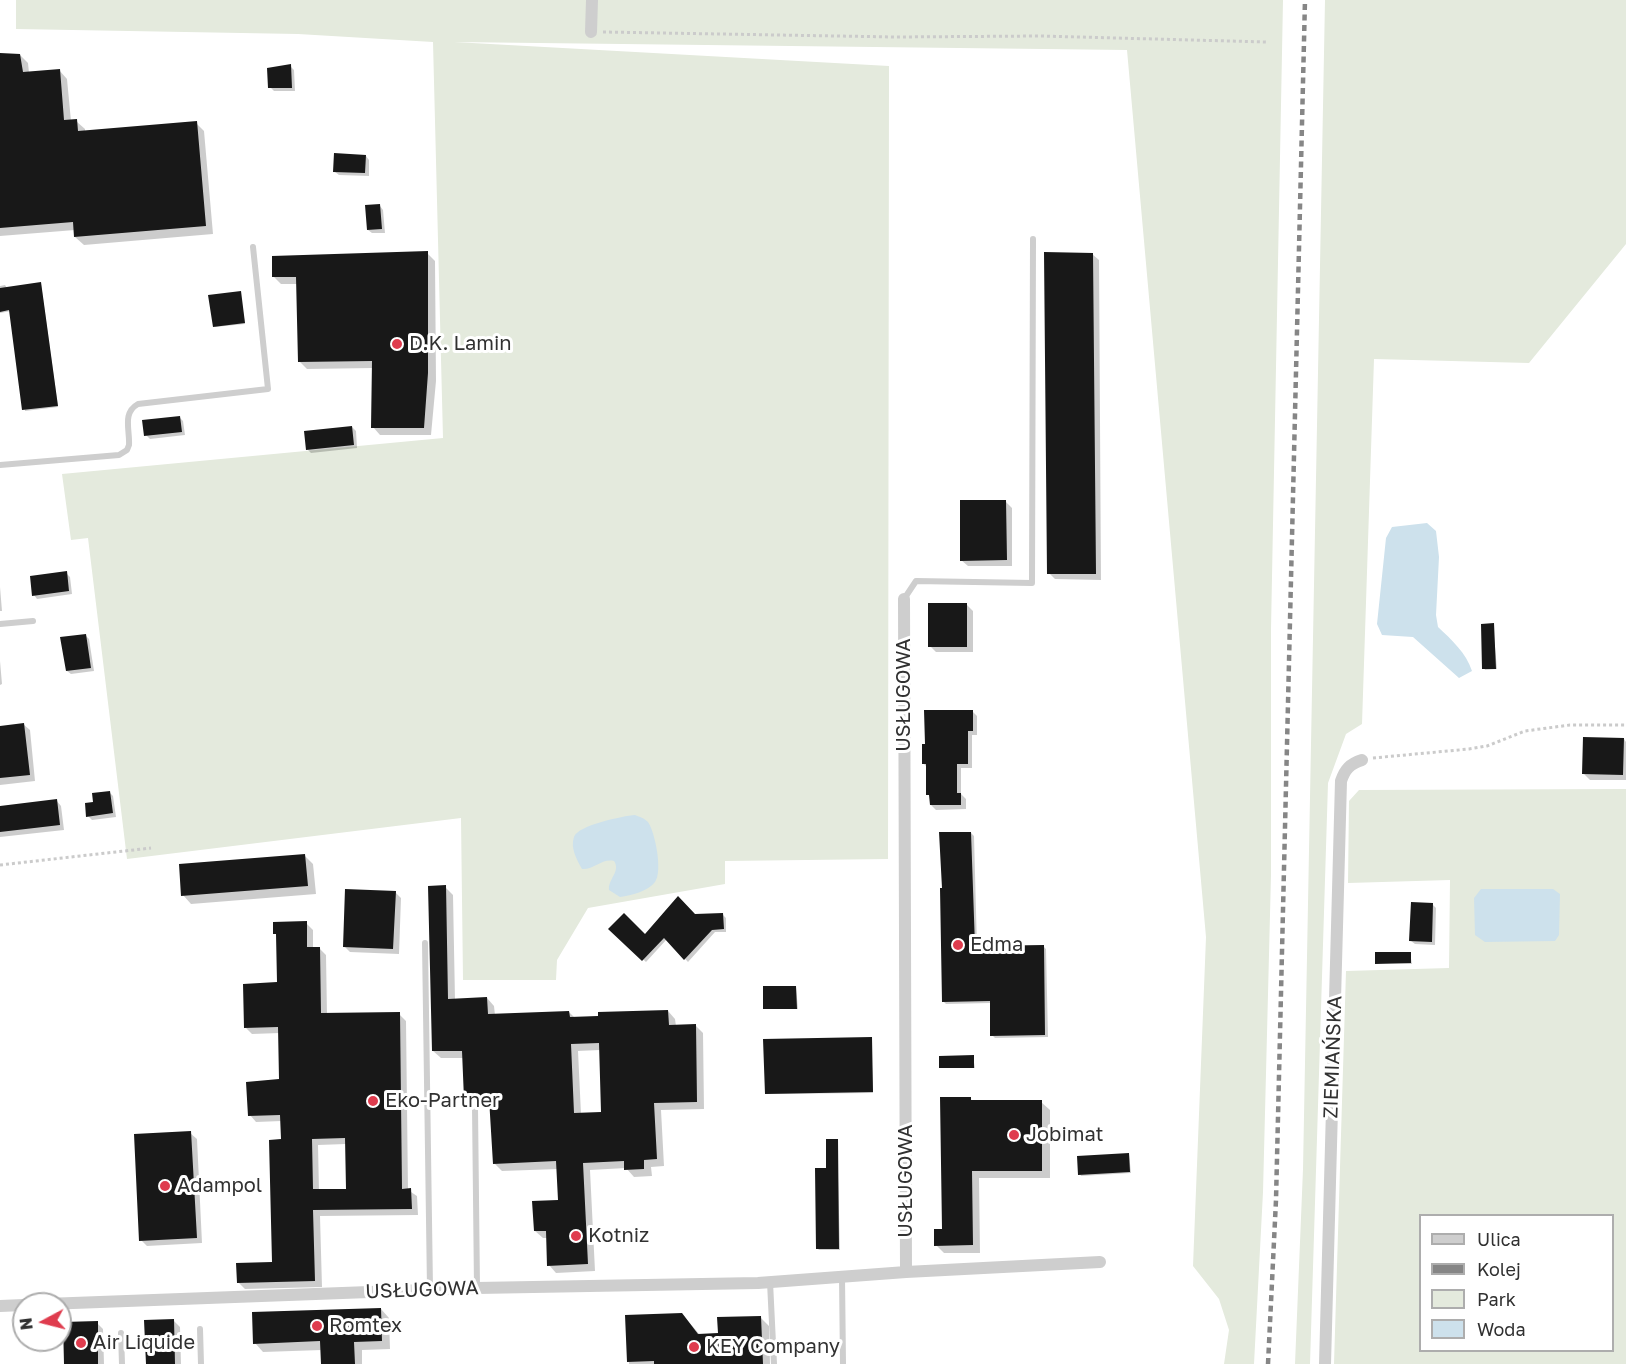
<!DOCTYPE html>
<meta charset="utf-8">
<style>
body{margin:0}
#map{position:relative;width:1626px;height:1364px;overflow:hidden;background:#fff;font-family:"Golos Text",sans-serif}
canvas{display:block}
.legend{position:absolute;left:1419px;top:1214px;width:195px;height:138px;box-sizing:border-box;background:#fff;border:2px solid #adadad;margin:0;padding:8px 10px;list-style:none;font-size:18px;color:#313131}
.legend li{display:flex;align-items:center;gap:12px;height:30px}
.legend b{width:30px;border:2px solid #adadad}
.north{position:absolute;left:12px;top:1292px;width:60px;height:60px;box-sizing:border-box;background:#fff;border:2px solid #adadad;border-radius:50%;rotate:263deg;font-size:16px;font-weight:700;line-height:24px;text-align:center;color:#313131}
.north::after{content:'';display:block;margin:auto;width:21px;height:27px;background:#df3c4e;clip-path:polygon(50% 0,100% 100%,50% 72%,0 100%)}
</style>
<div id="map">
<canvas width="1626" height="1364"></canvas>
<ul class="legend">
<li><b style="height:8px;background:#cecece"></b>Ulica</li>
<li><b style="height:8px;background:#868686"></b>Kolej</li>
<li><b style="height:16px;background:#e4eadd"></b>Park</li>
<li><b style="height:16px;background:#cde1ec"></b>Woda</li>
</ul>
<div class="north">N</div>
</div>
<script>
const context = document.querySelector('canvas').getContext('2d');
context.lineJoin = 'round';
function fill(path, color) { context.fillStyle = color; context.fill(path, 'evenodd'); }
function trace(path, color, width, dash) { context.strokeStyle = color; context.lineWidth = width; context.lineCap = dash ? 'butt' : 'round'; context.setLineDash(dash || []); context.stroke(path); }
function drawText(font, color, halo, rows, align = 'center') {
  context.font = font + ' "Golos Text",sans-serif'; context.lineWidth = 6; context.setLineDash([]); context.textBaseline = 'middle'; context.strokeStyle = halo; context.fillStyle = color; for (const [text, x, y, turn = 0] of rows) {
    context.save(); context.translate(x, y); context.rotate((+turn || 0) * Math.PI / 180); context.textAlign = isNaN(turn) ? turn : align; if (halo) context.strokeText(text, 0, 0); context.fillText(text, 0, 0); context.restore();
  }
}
const green = new Path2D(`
 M16 0H1283L1271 629V875L1263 1192 1254 1364H1224L1229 1330 1219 1299 1193 1266 1206 937 1127 50 454 42 889 66 888 859 725 861V884L588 908 557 960 556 980H463L461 818 127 859 88 538 71 540 62 474 443 438 433 42 298 34 16 29Z
 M1325 0H1626V244L1529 363 1374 359 1362 724 1346 734 1328 783 1310 1364H1295L1303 1169Z
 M1626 789V1364H1334L1346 971 1449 968 1450 880 1348 883 1349 801 1359 790ZM1420 1216H1612V1350H1420Z`);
const water = new Path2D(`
 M1427 523 1436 531 1439 557 1436 615 1438 627C1452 640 1466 653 1472 671L1459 678 1413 637 1382 635 1377 624 1386 538 1392 527Z
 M635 815C640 817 644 818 648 822 655 832 663 871 655 882 647 892 632 895 620 897L609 890C608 879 621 871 614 861 602 858 594 870 582 869 577 860 570 848 574 837 578 825 623 816 635 815Z
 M1481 889H1553L1560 894 1559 935 1555 941 1485 942 1475 935 1474 898Z`);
const shadow = new Path2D(`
 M0 55H20L28 63 29 73 59 70 67 79 71 121H76L85 129V132L196 123 204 131 213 234 84 245 75 237V230L0 236Z
 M290 66 294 70 295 91H274L270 87Z
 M366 156 369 160V176L339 175 335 172Z
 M380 206 383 210 385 233H372L368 230Z
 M427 253 435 261 436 381 431 435H380L373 427V368L307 369 299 361 298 284H281L274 277Z
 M1092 254 1099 260 1101 580 1055 579 1049 573Z
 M41 284 58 407 25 411 11 311 0 313V286L5 285 7 288Z
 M240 292 245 324 215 327 214 326Z
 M179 417 183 421 185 435 150 439 146 435Z
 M352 427 356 431 357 448 311 453 307 449Z
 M1006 502 1012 508V566H968L961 560Z
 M66 573 70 577 72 594 37 599 34 595Z
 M0 587 2 611H0Z
 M967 605 973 611V652H936L930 646Z
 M1493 625 1497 669 1485 670 1484 668Z
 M85 635 89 639 94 671 71 674 67 671Z
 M0 661 2 684 0 685Z
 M973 712 977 716V735H972V768H961V794L966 799V809L936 810 931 805V797L928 794 927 767 924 764 926 746Z
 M23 724 30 730 35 781 0 785V727Z
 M1624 739 1626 742V780H1590L1584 774Z
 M109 792 113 796 116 817 92 820 88 816Z
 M56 800 61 806 64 830 0 837V808Z
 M971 833 974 836 977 947 1043 946 1046 949 1048 1037 995 1038 992 1035 991 1003 946 1004 943 1001Z
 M304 855 313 864 316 894 191 904 183 895Z
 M445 887 453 895 455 1000 487 998 494 1006 495 1015 569 1012 575 1018 668 1011 675 1019 676 1026 695 1025 703 1033 704 1109 661 1110 664 1166 651 1167 652 1176 634 1177 626 1168 590 1170 595 1271 556 1273 549 1265 548 1238H543L535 1231 559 1202 558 1169 502 1171 495 1164 491 1105 474 1106 466 1098 464 1058H441L433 1051ZM600 1050 603 1113 581 1114 578 1051Z
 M395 892 401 898 399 954 350 952 344 946Z
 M1432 904 1436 908 1435 945 1415 944 1411 941Z
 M723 915 726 918V932H715L688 962 667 939 646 962 611 929 645 936 695 916Z
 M306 923 313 930V948H319L326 955 327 1015 399 1014 406 1021 408 1190 417 1196 418 1215 320 1216 322 1287 245 1289 238 1282 274 1264 282 1141V1121L256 1122 250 1115 281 1080 280 1033 252 1034 246 1028 279 984 278 936 275 933ZM346 1144 347 1191H319L318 1145Z
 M1410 953 1412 964 1377 963Z
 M796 987 798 1009 765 1008Z
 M871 1038 873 1093 766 1094Z
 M973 1057 975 1068 940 1067Z
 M970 1098 973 1102H1041L1050 1110V1178H979L980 1253H944L936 1245 943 1231Z
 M190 1133 197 1139 202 1243 147 1246 141 1240Z
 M837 1140 840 1250H819L818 1249 827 1169Z
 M1129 1154 1131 1173 1081 1176 1080 1174Z
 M381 1309 389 1318 390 1349 362 1350V1364H322V1350L263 1352 255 1343Z
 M682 1314 700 1335 719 1334 760 1317 769 1326 770 1364H629L627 1317Z
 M174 1321 180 1327 181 1364H147Z
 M97 1323 103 1329 104 1364H65Z`);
const building = new Path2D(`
 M0 53 20 54 23 72 60 69 64 120 77 119 78 131 197 121 206 226 74 237 73 222 0 228Z
 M291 64 292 88H268L267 68Z
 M334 153 366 155 365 173 333 172Z
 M380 204 382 229 367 230 365 205Z
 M428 251V373L424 428H371L372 361 298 362 296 277H272V256Z
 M1044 252 1093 253 1096 574H1047Z
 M41 282 58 406 22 410 9 310 0 312V288Z
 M241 291 245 323 213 327 208 295Z
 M180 416 182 432 144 436 142 420Z
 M352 426 354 445 306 450 304 431Z
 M960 500H1006L1007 560 960 561Z
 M67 571 69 591 32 596 30 576Z
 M928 603H967V647H928Z
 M1494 623 1496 669H1482L1481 624Z
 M86 634 91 668 66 671 60 637Z
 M924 710H973V731H968V764H957V793H961V805H930L929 795H926V764H922V744H925Z
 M24 723 30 775 0 778V726Z
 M1583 737 1624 738 1623 775 1582 774Z
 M110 791 113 813 86 817 85 803 93 802 92 793Z
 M57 799 60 825 0 832V806Z
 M939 832H971L975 946 1044 945 1045 1035 990 1036V1001L942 1002 940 888H942Z
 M305 854 308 886 181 896 179 864Z
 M446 885 448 999 487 997 488 1014 569 1011 570 1017 598 1016V1012L668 1010 669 1025 696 1024 697 1102 654 1103 657 1159 644 1160V1169L624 1170V1161L583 1163 588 1264 547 1266 546 1231H534L532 1201 558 1200 556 1161 493 1164 489 1098 464 1099 462 1051H432L428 886ZM599 1043 601 1112 574 1113 571 1044Z
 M345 889 396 891 393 949 343 947Z
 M678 896 695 914 723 913 724 929 712 930 684 960 664 938 642 961 608 929 624 913 645 934Z
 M1411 902 1433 903 1432 942 1409 941Z
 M307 921V947H320L321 1013 400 1012 402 1189 411 1188 412 1209 313 1210 315 1281 237 1283 236 1263 272 1262 269 1140 281 1139 280 1115 248 1116 246 1082 279 1079 278 1027 244 1028 243 984 277 982 276 934H273V922ZM345 1138 346 1189H313L312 1139Z
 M1375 952H1411V963L1375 964Z
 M763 986H796L797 1009H763Z
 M872 1037 873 1092 765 1094 763 1039Z
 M974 1055V1068H939V1056Z
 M940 1097H971V1100H1042V1171H972L973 1245 934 1246V1229H942Z
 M191 1131 197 1238 139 1241 134 1134Z
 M826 1139H838L839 1249H816L815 1168H826Z
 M1129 1153 1130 1172 1078 1175 1077 1156Z
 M381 1308 382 1341 354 1342 355 1364H321L320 1341 253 1344 252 1312Z
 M682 1313 698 1334 718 1333 717 1317 761 1316 763 1364H654V1361L627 1362 625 1315Z
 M174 1319 175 1364H146L144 1320Z
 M98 1321V1364H64L63 1322Z`);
const path = new Path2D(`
 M603 32 895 37 1041 36 1267 42
 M1373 758 1469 749 1487 746 1525 731 1570 725H1626
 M0 865 151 848`);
const service = new Path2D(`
 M0 465 119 455 127 450 129 445C130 430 122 413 138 404L268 389 253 247
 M904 599 916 581 1032 583 1033 239
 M0 624 33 621
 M425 943 430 1289
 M475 1107 477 1288
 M842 1277 843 1364
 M770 1282 774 1364
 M200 1329 201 1364
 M121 1333 122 1364`);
const minor = new Path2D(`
 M591 32 592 0
 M904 599 906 1272
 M46 1304 477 1288 758 1283 906 1272 1100 1262
 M0 1306 24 1305
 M1325 1364 1341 781C1345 769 1350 764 1362 760`);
const rail = new Path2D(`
 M1268 1364 1276 1200 1305 0`);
const markers = [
 [397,344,6,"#df3c4e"],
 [958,945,6,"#df3c4e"],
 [373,1101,6,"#df3c4e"],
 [1014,1135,6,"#df3c4e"],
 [165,1186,6,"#df3c4e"],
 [576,1236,6,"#df3c4e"],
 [317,1326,6,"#df3c4e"],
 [81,1343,6,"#df3c4e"],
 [694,1347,6,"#df3c4e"]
];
const poiNames = [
 ["D.K. Lamin",409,344],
 ["Edma",970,945],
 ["Eko-Partner",385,1101],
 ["Jobimat",1026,1135],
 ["Adampol",177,1186],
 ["Kotniz",588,1236],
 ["Romtex",329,1326],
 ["Air Liquide",93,1343],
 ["KEY Company",706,1347]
];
const streetNames = [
 ["USŁUGOWA",904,695,-90],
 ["ZIEMIAŃSKA",1333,1057,-88],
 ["USŁUGOWA",906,1181,-90],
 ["USŁUGOWA",422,1290,-2]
];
fill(green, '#e4eadd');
fill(water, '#cde1ec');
fill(shadow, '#0003');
fill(building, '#181818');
trace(path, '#cbcbcb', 3, [3, 3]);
trace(service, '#cecece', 6);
trace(minor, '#cecece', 12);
trace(rail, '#868686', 4.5, [6, 4.5]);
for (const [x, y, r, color] of markers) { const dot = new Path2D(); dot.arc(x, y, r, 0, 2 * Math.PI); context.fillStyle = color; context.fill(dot); trace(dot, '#fff', 2); }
drawText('20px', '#313131', '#fff', poiNames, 'left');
drawText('20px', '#313131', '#fff', streetNames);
</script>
